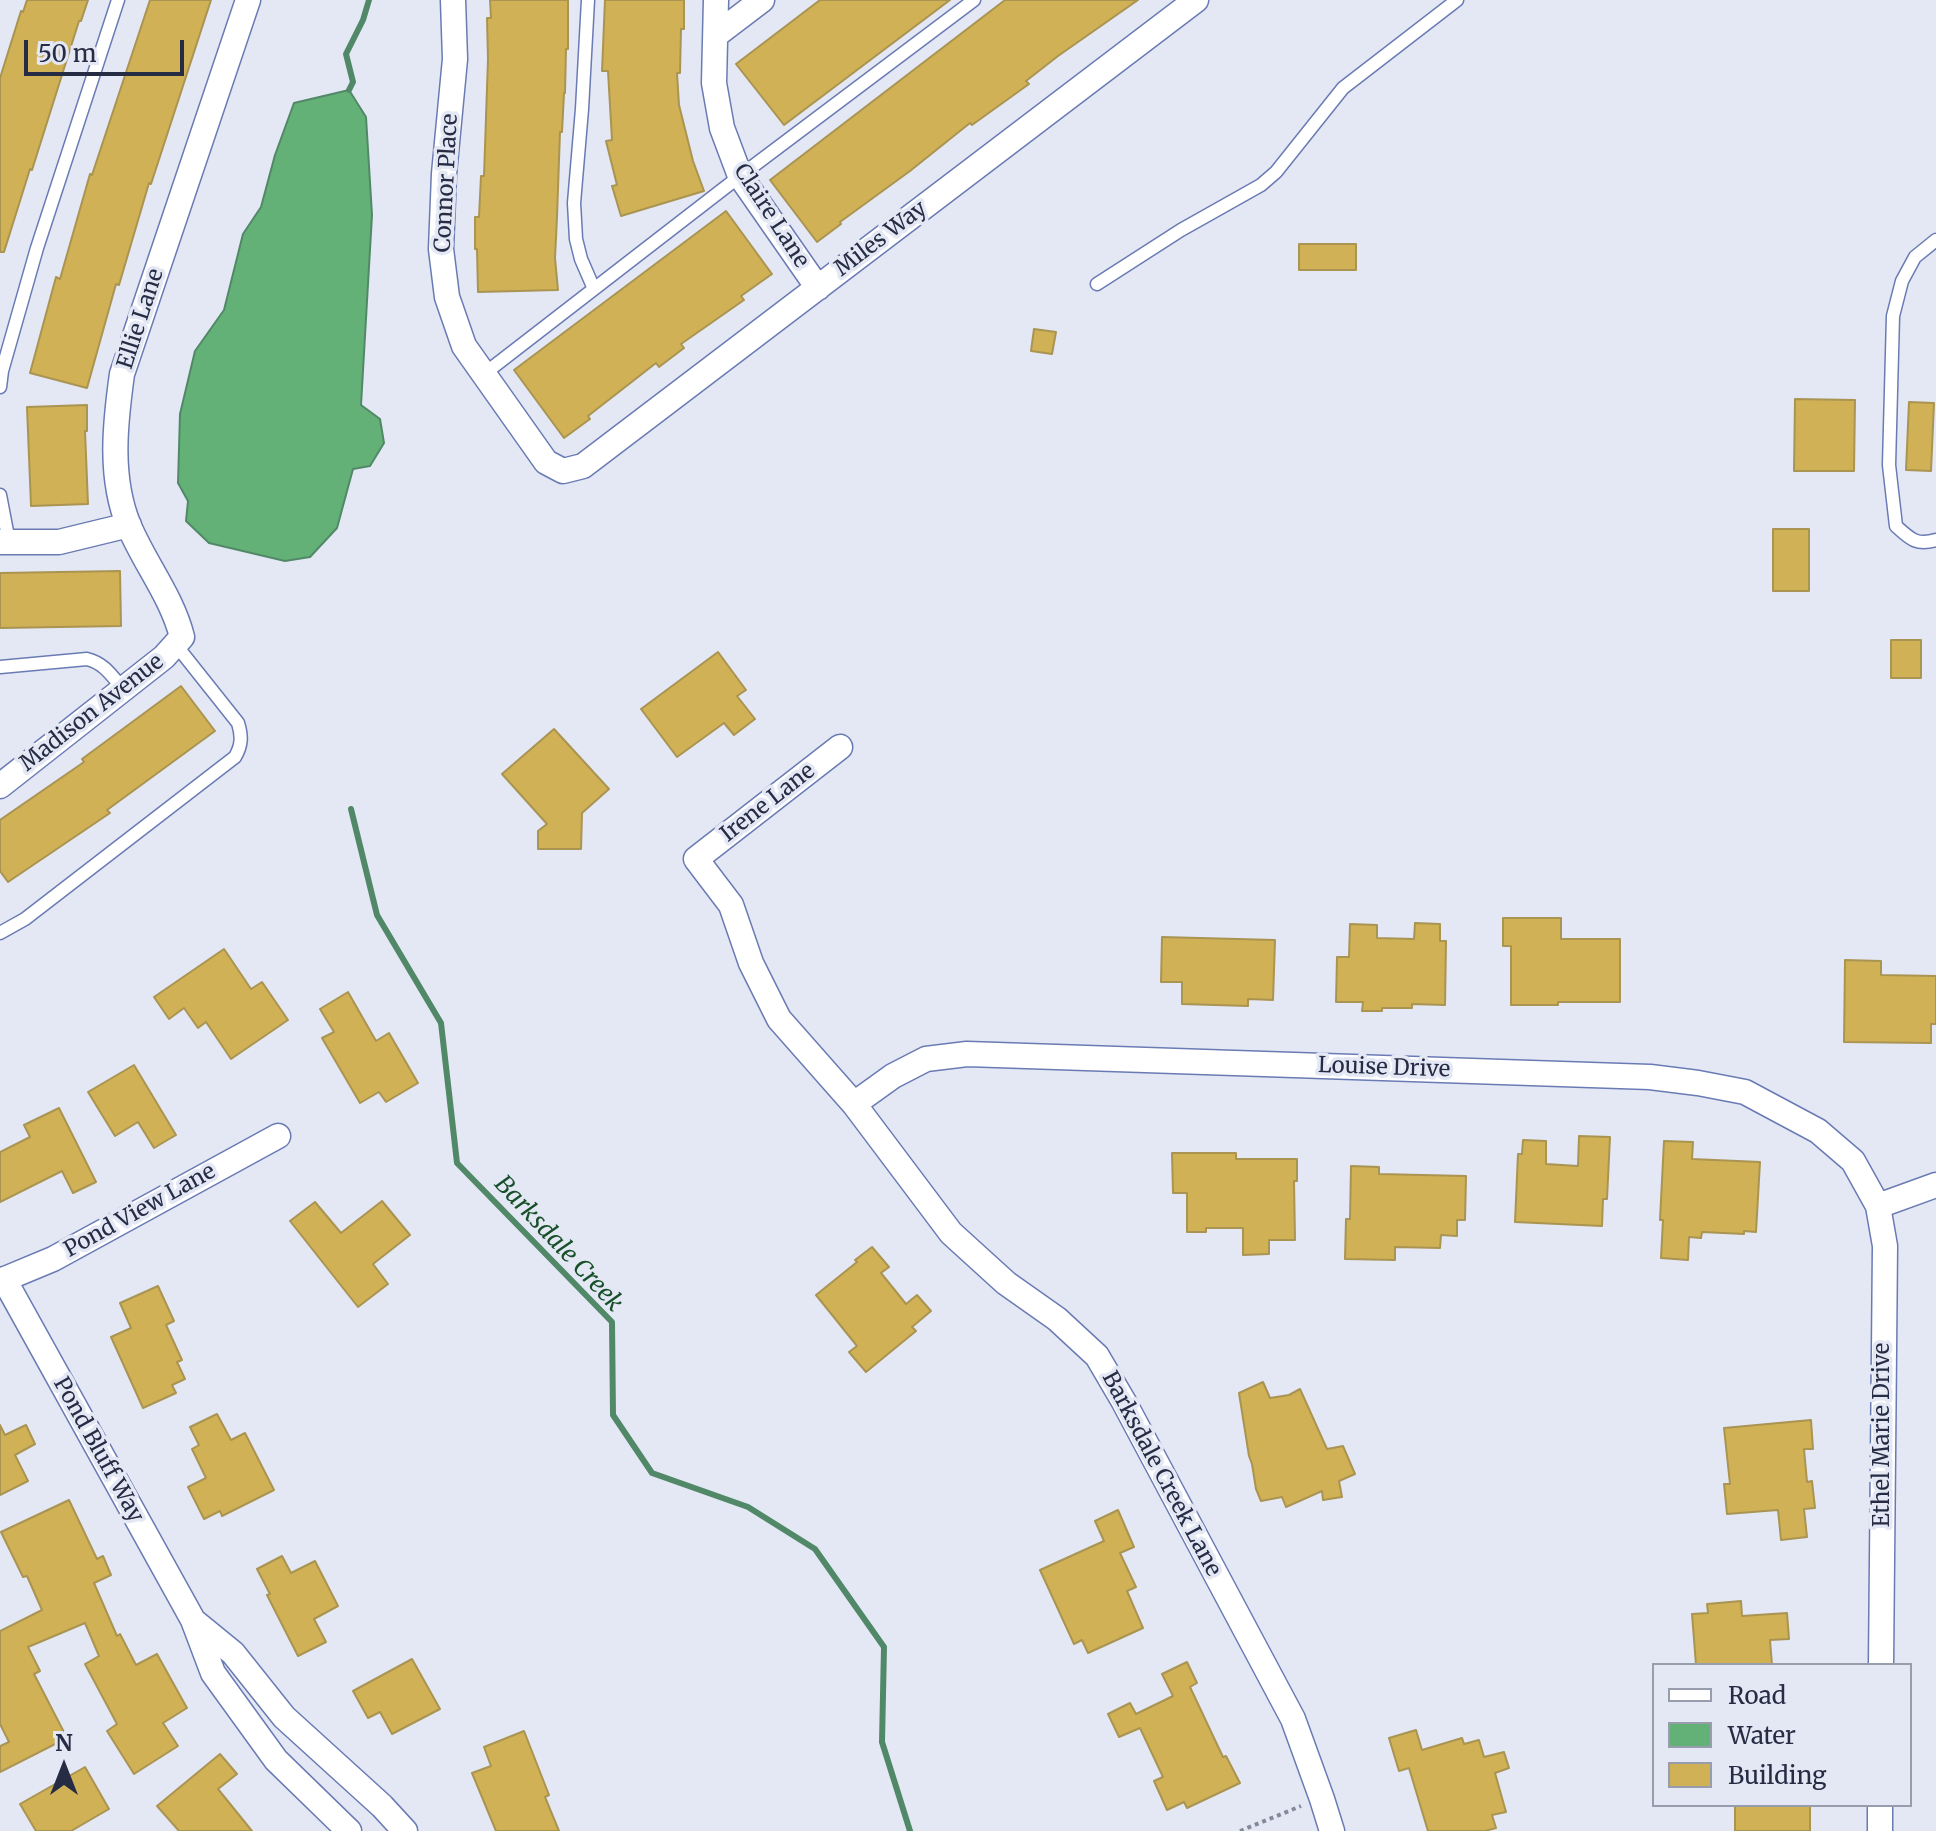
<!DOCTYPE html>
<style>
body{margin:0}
#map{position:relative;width:1936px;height:1831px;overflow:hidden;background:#e4e8f5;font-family:Merriweather,serif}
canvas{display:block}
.legend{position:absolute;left:1652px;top:1663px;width:260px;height:144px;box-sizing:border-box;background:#e4e8f5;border:2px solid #989dae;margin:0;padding:10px 14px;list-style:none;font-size:24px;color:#252c44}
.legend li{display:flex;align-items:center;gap:16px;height:40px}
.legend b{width:40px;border:2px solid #989dae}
.north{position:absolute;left:24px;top:1727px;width:80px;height:80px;-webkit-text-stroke:6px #e4e8f5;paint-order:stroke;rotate:0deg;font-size:22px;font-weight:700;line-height:32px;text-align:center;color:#252c44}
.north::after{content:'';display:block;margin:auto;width:28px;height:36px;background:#252c44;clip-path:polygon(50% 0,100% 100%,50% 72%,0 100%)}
.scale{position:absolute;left:24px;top:40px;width:160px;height:36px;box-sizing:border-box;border:4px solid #252c44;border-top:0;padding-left:10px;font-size:24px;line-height:28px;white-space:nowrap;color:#252c44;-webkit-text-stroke:6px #e4e8f5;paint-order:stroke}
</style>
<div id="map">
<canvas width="1936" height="1831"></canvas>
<ul class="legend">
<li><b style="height:10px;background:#fff"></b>Road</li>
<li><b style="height:22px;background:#64b177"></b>Water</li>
<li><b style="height:22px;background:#d0b156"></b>Building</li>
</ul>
<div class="north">N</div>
<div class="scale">50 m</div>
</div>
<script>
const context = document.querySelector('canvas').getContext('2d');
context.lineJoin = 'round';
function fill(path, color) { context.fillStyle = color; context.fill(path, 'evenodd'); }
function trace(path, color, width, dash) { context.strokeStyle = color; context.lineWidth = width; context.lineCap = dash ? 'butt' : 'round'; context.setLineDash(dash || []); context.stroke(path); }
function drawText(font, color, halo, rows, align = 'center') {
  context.font = font + ' Merriweather,serif'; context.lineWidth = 7; context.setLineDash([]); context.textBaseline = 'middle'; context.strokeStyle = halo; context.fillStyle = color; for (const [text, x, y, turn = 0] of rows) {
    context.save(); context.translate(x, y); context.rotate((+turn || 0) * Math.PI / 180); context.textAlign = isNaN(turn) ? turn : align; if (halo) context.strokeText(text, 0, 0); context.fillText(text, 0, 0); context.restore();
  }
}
const water = new Path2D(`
 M349 90 366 117 372 215 361 405 380 419 384 443 370 466 353 469 337 528 310 557 285 561 209 543 186 521 188 501 178 483 180 414 195 351 224 310 243 234 261 207 275 155 294 103Z`);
const stream = new Path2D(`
 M349 90 353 82 346 54 363 20 369 0
 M351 809 377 915 441 1023 457 1163 612 1322 613 1415 652 1473 748 1507 815 1549 884 1647 882 1742 910 1831`);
const building = new Path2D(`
 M27 0H88L81 21H79L32 170 30 169 4 252H0V78L21 11 23 12Z
 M150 0H211L151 184 149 183 119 285 116 284 87 388 30 373 56 277 60 279 90 174 92 175Z
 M490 0H568V49H566L565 93H564L562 132H560L557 217 555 258 558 290 478 292 477 249H475V217H479L481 176H484L488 59 487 18H491Z
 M605 0H684V29H681L680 73H677L679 105 693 161 704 191 621 216 612 186 617 185 606 141 612 140 608 71H602Z
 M820 0H950L784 125 736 64Z
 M1005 0H1138L1058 56 1026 81 1029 84 972 125 970 123 910 171 840 222 841 224 817 242 770 180Z
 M726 211 772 274 741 296 744 300 681 344 684 348 659 367 656 363 588 416 590 419 564 438 514 370Z
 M1299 244H1356V270H1299Z
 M1034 329 1056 332 1052 354 1031 351Z
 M1795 399 1855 400 1854 471H1794Z
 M1909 402 1934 403 1931 471 1906 470Z
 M87 405V431H85L88 504 31 506 27 407Z
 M1773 529H1809V591H1773Z
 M120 571 121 626 0 628V573Z
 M1891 640H1921V678H1891Z
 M718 652 746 690 737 696 755 719 734 735 724 723 677 757 641 709Z
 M181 686 215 731 107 810 110 813 8 882 0 871V820L84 762 82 759Z
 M554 729 609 789 582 813 581 849H538V831L547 824 502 774Z
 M1503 918H1561V939H1620V1002H1558V1005H1511V946H1503Z
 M1415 923 1440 924V941H1446L1445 1005 1412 1004V1008H1382V1011H1362L1363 1002H1336L1337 957H1349L1350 924 1377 925V938L1414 939Z
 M1162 937 1275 940 1273 1000 1248 999V1006L1182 1004V982H1161Z
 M224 949 251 989 262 982 288 1020 231 1059 206 1022 198 1028 184 1008 169 1019 154 997Z
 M1845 960 1881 961V975L1936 976V1024H1931V1043L1844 1042Z
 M348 992 376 1041 389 1033 418 1083 386 1102 379 1092 360 1103 322 1038 334 1032 320 1009Z
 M134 1065 176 1135 154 1148 138 1122 115 1136 88 1092Z
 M59 1108 96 1182 73 1193 62 1171 0 1202V1152L30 1137 24 1125Z
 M1579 1136 1610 1137 1607 1199H1603L1602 1226 1515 1222 1518 1154H1522L1523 1140 1546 1141V1164L1578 1166Z
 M1664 1141 1693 1142 1692 1159 1760 1162 1756 1232 1744 1231V1234L1702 1232 1701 1238 1689 1237 1688 1260 1661 1258 1663 1220H1660Z
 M1172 1153H1236V1159H1297V1181H1294L1295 1240H1269V1254L1243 1255V1228H1206V1232H1187V1193H1173Z
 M1351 1166 1379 1167V1174L1466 1176 1465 1220H1457V1236L1441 1235 1440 1248 1395 1247V1260L1345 1259 1346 1219H1350Z
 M382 1201 410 1235 373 1264 388 1284 358 1307 290 1221 315 1202 341 1233Z
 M872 1247 889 1267 881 1273 906 1304 917 1295 931 1311 912 1327 916 1331 866 1372 849 1352 857 1346 816 1295 857 1262 855 1260Z
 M158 1286 174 1321 166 1325 182 1360 177 1362 185 1379 172 1385 176 1393 143 1408 111 1337 131 1328 120 1303Z
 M1263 1382 1270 1398 1289 1395 1300 1389 1327 1449 1343 1446 1355 1474 1339 1481 1342 1497 1323 1500 1322 1491 1286 1507 1282 1497 1261 1501 1256 1489 1252 1464 1249 1456 1239 1393Z
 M217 1414 231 1440 245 1433 274 1490 222 1516 220 1511 204 1519 188 1487 206 1478 192 1449 199 1445 190 1427Z
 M1811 1420 1813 1449H1804L1807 1482 1812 1481 1815 1508 1804 1509 1807 1537 1781 1540 1778 1510 1727 1514 1724 1484H1730L1724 1428Z
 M0 1425 5 1435 26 1425 35 1444 15 1455 28 1481 0 1495Z
 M69 1500 97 1559 103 1556 111 1575 94 1583 117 1636 120 1634 136 1665 157 1654 187 1708 163 1723 178 1746 134 1774 107 1731 117 1724 85 1664 99 1656 85 1623 28 1647 40 1671 34 1674 67 1738 0 1772V1746L9 1742 0 1724V1631L42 1610 27 1576 23 1577 1 1532Z
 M1118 1510 1134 1547 1120 1553 1136 1587 1127 1591 1143 1628 1088 1653 1082 1640 1074 1644 1040 1570 1104 1541 1095 1521Z
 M282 1556 291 1573 315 1561 338 1606 314 1619 326 1642 298 1656 267 1595 270 1594 257 1569Z
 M1741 1601 1742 1616 1787 1613 1789 1639 1770 1640 1772 1665H1696L1692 1614 1708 1613 1707 1604Z
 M412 1659 440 1709 392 1734 380 1712 368 1718 353 1691Z
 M1187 1662 1197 1683 1190 1687 1223 1757 1226 1756 1240 1783 1187 1808 1184 1802 1167 1810 1154 1781 1163 1777 1140 1728 1119 1737 1108 1714 1130 1703 1136 1714 1173 1696 1162 1674Z
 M1416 1730 1422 1750 1462 1738 1464 1744 1479 1740 1484 1757 1504 1752 1509 1768 1495 1773 1506 1812 1492 1815 1496 1828 1485 1831H1428L1409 1768 1399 1771 1389 1738Z
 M524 1731 549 1795 545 1797 559 1831H496L472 1773 491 1766 484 1747Z
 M220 1754 237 1774 218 1789 252 1831H179L157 1806Z
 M85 1767 109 1809 71 1831H36L20 1804Z
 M1735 1805H1810V1831H1735Z`);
const path = new Path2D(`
 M1240 1831 1301 1806`);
const lane = new Path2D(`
 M588 0 582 109 574 203 576 239 581 259 594 289
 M1936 240 1915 257 1902 281 1893 316 1889 465 1896 526C1910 539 1917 546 1936 540
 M1097 284 1181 230 1261 185 1276 172 1343 88 1457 0
 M484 374 740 176 974 0
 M0 387 2 371 37 248 118 0
 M0 495 9 542
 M0 667 87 659C104 663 112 676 123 689
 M0 933 25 919 235 757C242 745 242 736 238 723L176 645`);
const street = new Path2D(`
 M453 0 455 59 444 174 441 249 447 297 464 346 546 462 563 471 583 466 1196 0
 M716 0 714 83 722 128 740 176 818 288
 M716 35 762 0
 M0 542H59L129 525
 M840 747 696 859 731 905 751 963 779 1019 854 1104 951 1233 1006 1283 1057 1319 1097 1356 1124 1402 1293 1719 1322 1799 1332 1831
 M0 786 164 657 182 637C172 597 145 564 129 526 109 478 115 424 122 374L248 0
 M854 1104 893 1076 926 1059 967 1054 1650 1077 1698 1083 1745 1092 1818 1131 1853 1161 1878 1206 1885 1246 1881 1665
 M1878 1206 1936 1185
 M4 1279 193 1620 213 1673 276 1760 349 1831
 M0 1281 53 1259 278 1136
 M195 1622 233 1653 284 1717 382 1806 405 1831
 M1880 1831V1805`);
const streetNames = [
 ["Connor Place",447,183,-87],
 ["Claire Lane",771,216,57],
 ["Miles Way",881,239,-37],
 ["Ellie Lane",141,319,-72],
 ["Madison Avenue",92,713,-38],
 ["Irene Lane",768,803,-38],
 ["Louise Drive",1384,1068,2],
 ["Pond View Lane",140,1211,-29],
 ["Ethel Marie Drive",1883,1435,-90],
 ["Pond Bluff Way",98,1450,61],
 ["Barksdale Creek Lane",1161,1474,62]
];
const waterNames = [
 ["Barksdale Creek",558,1244,47]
];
fill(water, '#64b177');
trace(water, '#518968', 2);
trace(stream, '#518968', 6);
fill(building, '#d0b156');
trace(building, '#aa9452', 2);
trace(lane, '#6a7bb4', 15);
trace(street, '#6a7bb4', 27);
trace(path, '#848a9c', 4, [4, 4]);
trace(lane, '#fff', 12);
trace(street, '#fff', 24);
drawText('22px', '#252c44', '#e4e8f5', streetNames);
drawText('italic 24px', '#174f29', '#e4e8f5', waterNames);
</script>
